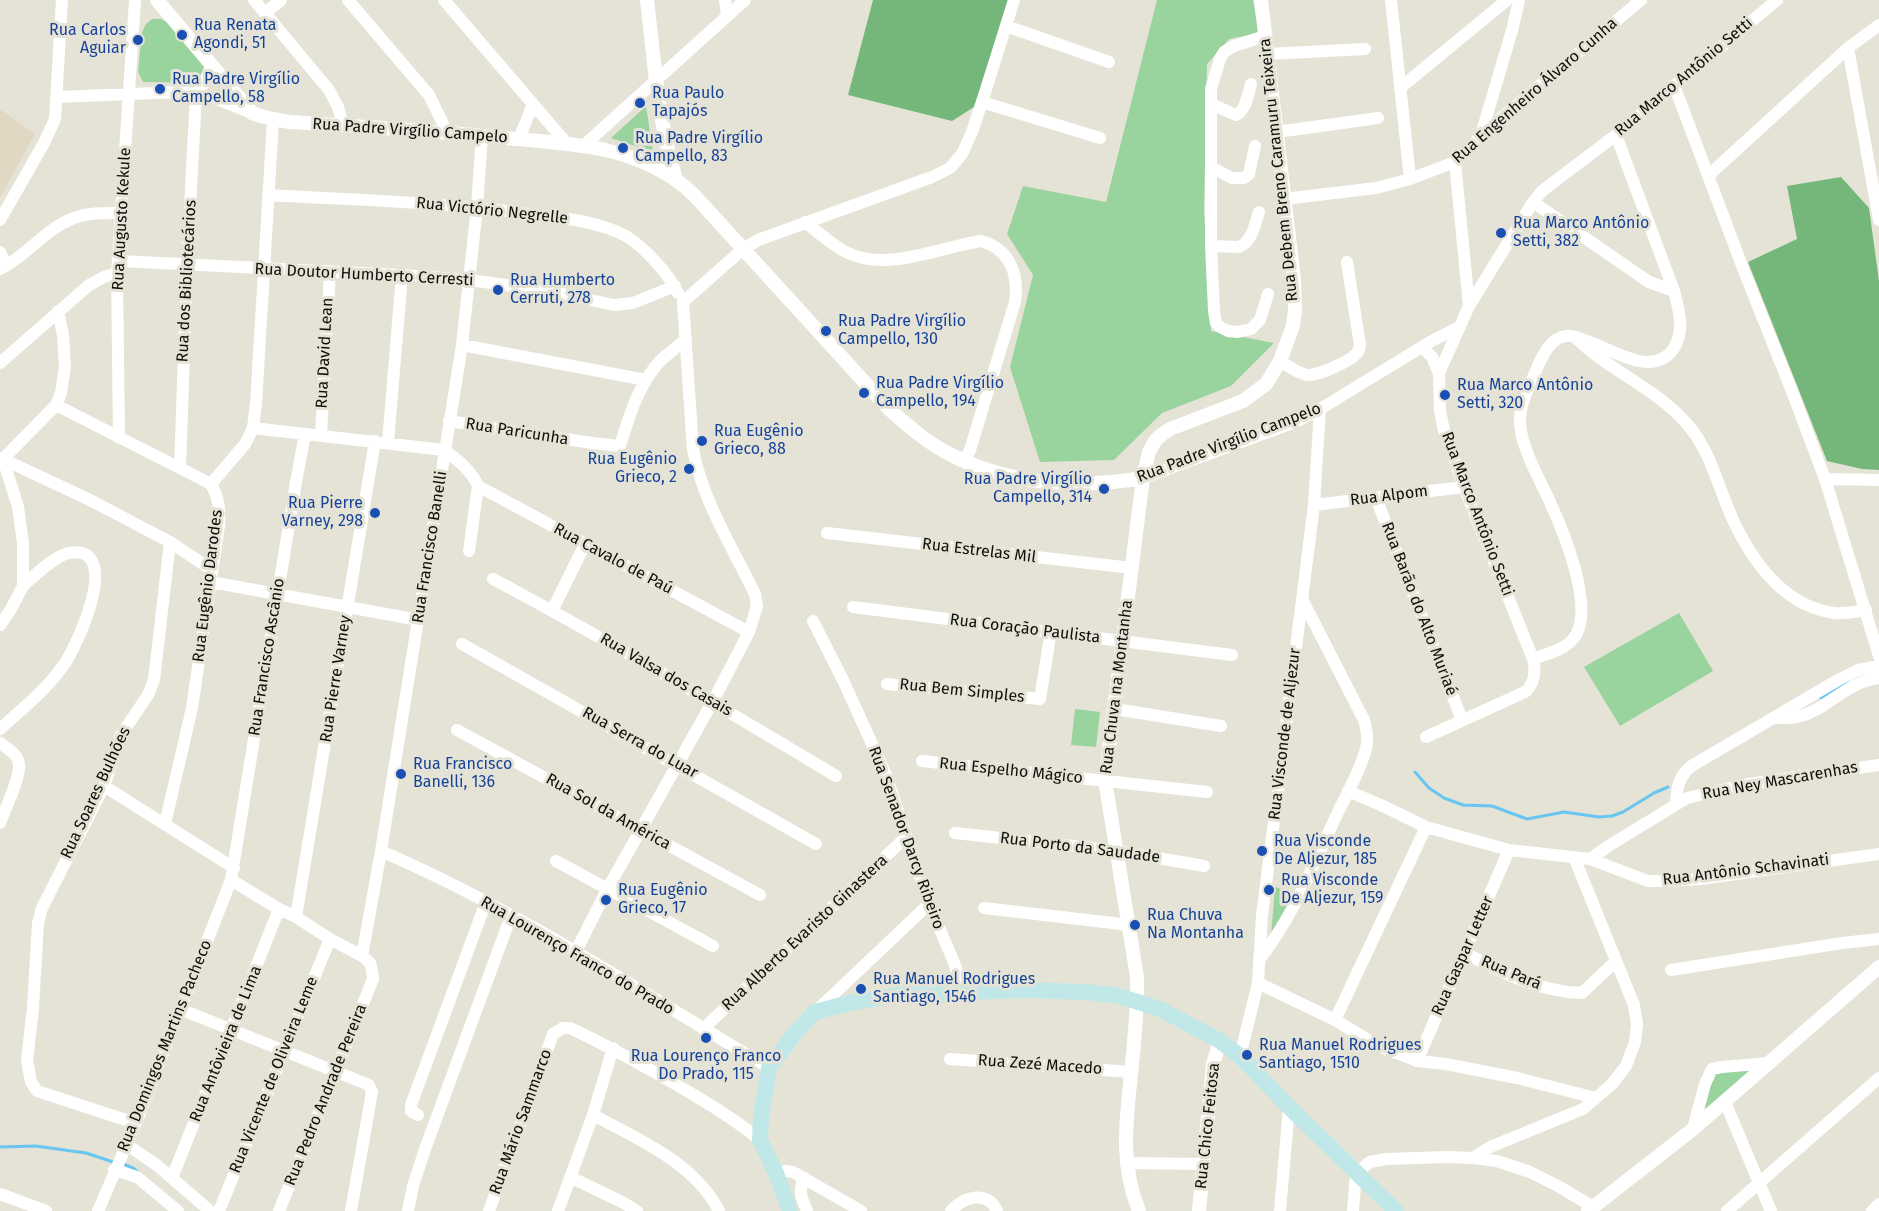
<!DOCTYPE html>
<meta charset="utf-8">
<style>
body{margin:0}
canvas{display:block;background:#e5e3d6}
</style>
<canvas width="1879" height="1211"></canvas>
<script>
const context = document.querySelector('canvas').getContext('2d');
context.lineJoin = 'round';
function fill(path, color) { context.fillStyle = color; context.fill(path, 'evenodd'); }
function trace(path, color, width, dash) { context.strokeStyle = color; context.lineWidth = width; context.lineCap = dash ? 'butt' : 'round'; context.setLineDash(dash || []); context.stroke(path); }
function drawText(font, color, halo, rows, align = 'center') {
  context.font = font + ' "Fira Sans",sans-serif'; context.lineWidth = 6; context.setLineDash([]); context.textBaseline = 'middle'; context.strokeStyle = halo; context.fillStyle = color; for (const [text, x, y, turn = 0] of rows) {
    context.save(); context.translate(x, y); context.rotate((+turn || 0) * Math.PI / 180); context.textAlign = isNaN(turn) ? turn : align; if (halo) context.strokeText(text, 0, 0); context.fillText(text, 0, 0); context.restore();
  }
}
const education = new Path2D(`
 M0 109 35 134 0 198Z`);
const green = new Path2D(`
 M1157 0H1253L1259 33 1229 39 1207 64 1204 210 1211 331 1274 343 1231 386 1162 413 1114 460 1040 462 1010 367 1033 275 1007 234 1023 186 1106 202Z
 M152 19H161L167 22 206 69 208 83 143 82 138 72 142 32 146 24Z
 M646 106 653 152 611 138Z
 M1679 613 1713 671 1620 726 1584 667Z
 M1075 709 1100 712 1096 747 1071 745Z
 M1275 887 1294 893 1271 937Z
 M1756 1066 1699 1114 1714 1072Z`);
const forest = new Path2D(`
 M873 0H1010L974 107 952 121 848 95Z
 M1841 177 1869 208 1879 281V470L1862 469 1827 461 1748 262 1797 239 1787 186Z`);
const stream = new Path2D(`
 M1821 698 1848 682
 M1415 772 1429 788 1444 798 1463 805 1492 806 1527 819 1564 812 1599 817 1612 816 1623 812 1654 793 1668 787
 M0 1147 36 1146 86 1153 116 1163
 M123 1164 133 1168 138 1172`);
const minor = new Path2D(`
 M254 0 329 90 338 107 343 125
 M348 0 429 95 447 132
 M444 0 568 145
 M725 0 727 16
 M1391 0 1410 179
 M265 13 281 0
 M1006 26 1109 62
 M1265 36 1234 46 1224 52 1220 59 1211 89V246L1214 311 1216 323 1220 327 1228 331 1238 332 1251 329 1260 320 1268 294
 M1848 48 1879 220
 M1267 54 1365 49
 M1674 85 1744 271 1793 394 1825 479 1879 656
 M1400 88 1507 0
 M57 97 181 92 211 97 252 113
 M982 102 1100 138
 M1211 104 1236 115C1246 111 1248 94 1251 84
 M1277 132 1378 118
 M1481 135 1513 27 1519 0
 M519 139 533 104
 M582 147 745 0
 M1455 162 1469 306
 M1211 167 1232 178H1244L1249 174 1255 146
 M1709 175 1848 48 1879 25
 M268 195C355 200 442 202 528 214 561 218 596 220 626 236 644 247 669 274 678 293
 M1284 199 1376 188 1410 179 1455 162 1467 152 1481 135 1641 0
 M1533 202 1649 282 1674 291
 M0 220 44 143 55 119 62 0
 M805 222C818 232 832 245 846 252 887 273 939 247 981 241 1010 249 1019 274 1015 302L970 450 965 460
 M1211 246 1239 247C1252 242 1255 224 1259 212
 M0 252 6 266
 M119 261 402 275 470 280 548 291 614 305 633 303 675 286
 M0 269C27 256 46 228 74 218 89 212 106 213 122 213
 M1576 338C1609 371 1656 388 1687 424 1712 452 1718 489 1734 522 1754 564 1785 606 1834 613 1845 614 1855 612 1866 610
 M462 345 646 380
 M1422 347 1432 357 1439 373
 M1280 361C1288 366 1297 373 1307 375 1317 376 1349 362 1356 354 1360 351 1359 350 1360 345L1347 262
 M0 363 89 285 104 277 117 273
 M56 405 211 484C219 498 220 509 219 525L192 708 165 824
 M449 421 592 443 620 446C629 416 639 383 661 360 669 353 678 346 686 339
 M253 428 444 450C458 460 471 470 478 486L469 551
 M321 435 330 272
 M119 438 117 273 135 0
 M388 442 402 275
 M0 458 90 500 170 542 154 680 148 695 121 735 104 786 42 908 38 923 33 1008 27 1060 31 1082 37 1091 135 1123
 M3 459 56 405 61 393 65 367 63 335 58 311
 M180 468 187 266 196 94 204 83 211 66
 M1143 478 1295 422 1320 409 1430 342 1459 327
 M1825 479 1879 480
 M211 484 245 444 253 428 256 404 273 120
 M478 486 749 632
 M1376 498 1462 720
 M1314 505 1464 487
 M827 533 1132 568
 M170 542 212 570
 M493 579C610 641 723 708 836 776
 M211 582 419 620
 M853 607 1232 655
 M552 611 585 544
 M813 621 843 680 886 775 929 904 953 960 964 991
 M0 625 11 609 23 586V543L18 507 3 459
 M462 644 816 844
 M1533 659C1546 654 1564 650 1573 639 1597 611 1563 530 1549 500 1539 478 1522 449 1520 424 1519 406 1528 389 1535 373 1541 359 1549 338 1566 336 1572 335 1578 338 1584 340 1611 348 1653 380 1674 348 1685 330 1679 310 1674 291L1616 135
 M887 684 1040 699 1051 631
 M1115 709 1221 726
 M1774 718C1781 718 1790 719 1798 717 1827 710 1845 682 1879 678
 M0 729C23 708 50 687 67 660 78 641 112 569 85 554 78 551 69 552 63 555 48 562 35 575 23 586
 M457 730 760 895
 M1426 737 1525 692C1535 683 1536 672 1533 659L1464 487 1444 430 1440 411 1439 373 1469 306 1533 202 1542 191 1616 135 1777 0
 M0 743C8 749 17 753 19 764 21 777 5 809 0 823
 M922 761 1207 792
 M104 786 234 868
 M1348 791 1383 806 1426 827 1509 850 1590 859 1648 881H1667L1700 879 1879 854
 M1676 803C1677 787 1679 775 1693 765L1838 680 1858 670 1879 666
 M955 833 1118 851 1204 866
 M381 851C517 910 642 992 769 1068
 M1590 859 1610 845 1687 798 1748 784 1879 765
 M556 861 713 946
 M231 880 279 909 296 917 330 939 362 956 370 963 372 970 373 979 279 1211
 M984 908 1130 925
 M296 917 375 441
 M575 953 608 888 713 701 749 632 757 606 755 594C732 547 703 501 693 450L683 302 743 249 758 240 932 177 950 168 962 154 972 132 982 102 1014 0
 M1465 953C1503 973 1539 992 1582 993L1616 961
 M362 956 381 851 462 345 477 207 482 135
 M1259 960C1294 916 1315 861 1339 810 1348 792 1365 761 1367 743 1368 734 1366 728 1364 720L1303 601
 M1671 970 1842 943 1879 939
 M1258 983 1335 1020 1378 1046 1417 1061 1446 1064 1517 1078 1596 1098
 M180 1009 369 1085 372 1092 351 1211
 M816 1011 929 904
 M1335 1020 1426 827
 M703 1029 906 837
 M1240 1056 1258 983 1262 916 1314 505 1320 409
 M950 1059 1131 1072
 M1417 1061 1509 850
 M1725 1102 1771 1211
 M418 1115 411 1111V1105L486 902
 M593 1115C638 1139 695 1163 719 1211
 M1693 1129 1705 1084 1712 1069 1722 1067 1770 1063
 M126 1144 158 1166 210 1211
 M1473 1158 1490 1147 1583 1109 1612 1084 1626 1066 1635 1042 1637 1024 1634 1005 1574 857
 M1126 1163 1203 1164
 M114 1170 137 1177 178 1211
 M776 1173 785 1171 793 1172 861 1211
 M570 1177 624 1203 637 1211
 M172 1178 279 909
 M805 1178C797 1191 802 1198 807 1211
 M0 1194 46 1211
 M98 1211 138 1118 231 880 296 482 305 434
 M219 1211 330 939
 M408 1211 413 1186 425 1149 511 916
 M489 1211 553 1034 563 1028H570C604 1044 637 1062 670 1081 701 1099 732 1117 760 1140
 M558 1211 593 1115 613 1048
 M951 1211C964 1196 988 1190 997 1211
 M1280 1211 1289 1107
 M1353 1211 1356 1173 1370 1162 1386 1159 1447 1157 1473 1158 1497 1161 1530 1172 1558 1186 1593 1207
 M1727 1211 1879 1078
 M1872 1211 1879 1204`);
const tertiary = new Path2D(`
 M157 0 252 113C264 118 277 120 290 122 362 127 433 130 505 138 538 141 573 143 605 150 637 157 671 172 694 195L889 409C906 424 924 440 944 451 1004 485 1077 489 1143 478
 M647 0C654 60 658 121 676 179
 M1139 1211C1120 1164 1126 1123 1131 1074 1134 1042 1138 1010 1137 977L1105 780 1143 478 1149 452 1155 441 1161 435 1170 429 1243 401 1266 384 1280 361 1293 326 1295 311 1294 280 1261 0
 M1199 1211 1213 1064 1220 1041
 M1588 1211 1693 1129 1879 967`);
const secondary = new Path2D(`
 M790 1211 776 1173 760 1140 761 1117 769 1068 794 1034 815 1012 849 1003 904 994 1030 990 1084 992 1116 995 1160 1009 1220 1041 1240 1056 1289 1107 1396 1211`);
const markers = [
 [182,35,6,"#1a4fb4"],
 [138,40,6,"#1a4fb4"],
 [160,89,6,"#1a4fb4"],
 [640,103,6,"#1a4fb4"],
 [623,148,6,"#1a4fb4"],
 [1501,233,6,"#1a4fb4"],
 [498,290,6,"#1a4fb4"],
 [826,331,6,"#1a4fb4"],
 [864,393,6,"#1a4fb4"],
 [1445,395,6,"#1a4fb4"],
 [702,441,6,"#1a4fb4"],
 [689,469,6,"#1a4fb4"],
 [1104,489,6,"#1a4fb4"],
 [375,513,6,"#1a4fb4"],
 [401,774,6,"#1a4fb4"],
 [1262,851,6,"#1a4fb4"],
 [1269,890,6,"#1a4fb4"],
 [606,900,6,"#1a4fb4"],
 [1135,925,6,"#1a4fb4"],
 [861,989,6,"#1a4fb4"],
 [706,1038,6,"#1a4fb4"],
 [1247,1055,6,"#1a4fb4"]
];
const transitNames = [
 ["Rua Renata",194,26],
 ["Agondi, 51",194,44],
 ["Rua Carlos",126,31,"right"],
 ["Aguiar",126,49,"right"],
 ["Rua Padre Virgílio",172,80],
 ["Campello, 58",172,98],
 ["Rua Paulo",652,94],
 ["Tapajós",652,112],
 ["Rua Padre Virgílio",635,139],
 ["Campello, 83",635,157],
 ["Rua Marco Antônio",1513,224],
 ["Setti, 382",1513,242],
 ["Rua Humberto",510,281],
 ["Cerruti, 278",510,299],
 ["Rua Padre Virgílio",838,322],
 ["Campello, 130",838,340],
 ["Rua Padre Virgílio",876,384],
 ["Campello, 194",876,402],
 ["Rua Marco Antônio",1457,386],
 ["Setti, 320",1457,404],
 ["Rua Eugênio",714,432],
 ["Grieco, 88",714,450],
 ["Rua Eugênio",677,460,"right"],
 ["Grieco, 2",677,478,"right"],
 ["Rua Padre Virgílio",1092,480,"right"],
 ["Campello, 314",1092,498,"right"],
 ["Rua Pierre",363,504,"right"],
 ["Varney, 298",363,522,"right"],
 ["Rua Francisco",413,765],
 ["Banelli, 136",413,783],
 ["Rua Visconde",1274,842],
 ["De Aljezur, 185",1274,860],
 ["Rua Visconde",1281,881],
 ["De Aljezur, 159",1281,899],
 ["Rua Eugênio",618,891],
 ["Grieco, 17",618,909],
 ["Rua Chuva",1147,916],
 ["Na Montanha",1147,934],
 ["Rua Manuel Rodrigues",873,980],
 ["Santiago, 1546",873,998],
 ["Rua Manuel Rodrigues",1259,1046],
 ["Santiago, 1510",1259,1064],
 ["Rua Lourenço Franco",706,1057,"center"],
 ["Do Prado, 115",706,1075,"center"]
];
const streetNames = [
 ["Rua Marco Antônio Setti",1684,77,-40],
 ["Rua Engenheiro Álvaro Cunha",1535,91,-41],
 ["Rua Padre Virgílio Campelo",410,131,4],
 ["Rua Debem Breno Caramuru Teixeira",1279,170,-96],
 ["Rua Victório Negrelle",492,211,6],
 ["Rua Augusto Kekule",122,219,-87],
 ["Rua Doutor Humberto Cerresti",364,275,3],
 ["Rua dos Bibliotecários",187,281,-87],
 ["Rua David Lean",325,353,-87],
 ["Rua Paricunha",517,432,9],
 ["Rua Padre Virgílio Campelo",1229,443,-21],
 ["Rua Alpom",1389,496,-7],
 ["Rua Marco Antônio Setti",1477,514,69],
 ["Rua Francisco Banelli",430,547,-81],
 ["Rua Estrelas Mil",979,551,7],
 ["Rua Cavalo de Paú",613,559,28],
 ["Rua Eugênio Darodes",208,586,-83],
 ["Rua Barão do Alto Muriaé",1419,609,69],
 ["Rua Coração Paulista",1025,629,7],
 ["Rua Francisco Ascânio",267,657,-81],
 ["Rua Valsa dos Casais",666,675,30],
 ["Rua Pierre Varney",336,679,-81],
 ["Rua Chuva na Montanha",1117,687,-83],
 ["Rua Bem Simples",962,691,6],
 ["Rua Visconde de Aljezur",1285,734,-83],
 ["Rua Serra do Luar",640,743,29],
 ["Rua Espelho Mágico",1011,771,6],
 ["Rua Ney Mascarenhas",1780,781,-10],
 ["Rua Soares Bulhões",96,793,-65],
 ["Rua Sol da América",608,812,29],
 ["Rua Senador Darcy Ribeiro",906,838,70],
 ["Rua Porto da Saudade",1080,848,7],
 ["Rua Antônio Schavinati",1746,870,-7],
 ["Rua Alberto Evaristo Ginastera",805,933,-43],
 ["Rua Lourenço Franco do Prado",577,956,30],
 ["Rua Gaspar Letter",1463,956,-66],
 ["Rua Pará",1511,973,23],
 ["Rua Antôvieira de Lima",226,1044,-68],
 ["Rua Domingos Martins Pacheco",165,1046,-68],
 ["Rua Zezé Macedo",1040,1065,4],
 ["Rua Vicente de Oliveira Leme",274,1075,-68],
 ["Rua Pedro Andrade Pereira",326,1095,-68],
 ["Rua Mário Sammarco",521,1122,-70],
 ["Rua Chico Feitosa",1208,1126,-84]
];
fill(education, '#e1d8c3');
fill(green, '#99d39d');
fill(forest, '#75b67b');
trace(stream, '#68c6f1', 3);
trace(minor, '#fff', 12);
trace(tertiary, '#fff', 14);
trace(secondary, '#c1e8e8', 16);
for (const [x, y, r, color] of markers) { const dot = new Path2D(); dot.arc(x, y, r, 0, 2 * Math.PI); context.fillStyle = color; context.fill(dot); trace(dot, '#e5e3d6', 2); }
drawText('16px', '#164399', '#e5e3d6', transitNames, 'left');
drawText('16px', '#0f0f0a', '#e5e3d6', streetNames);
</script>
